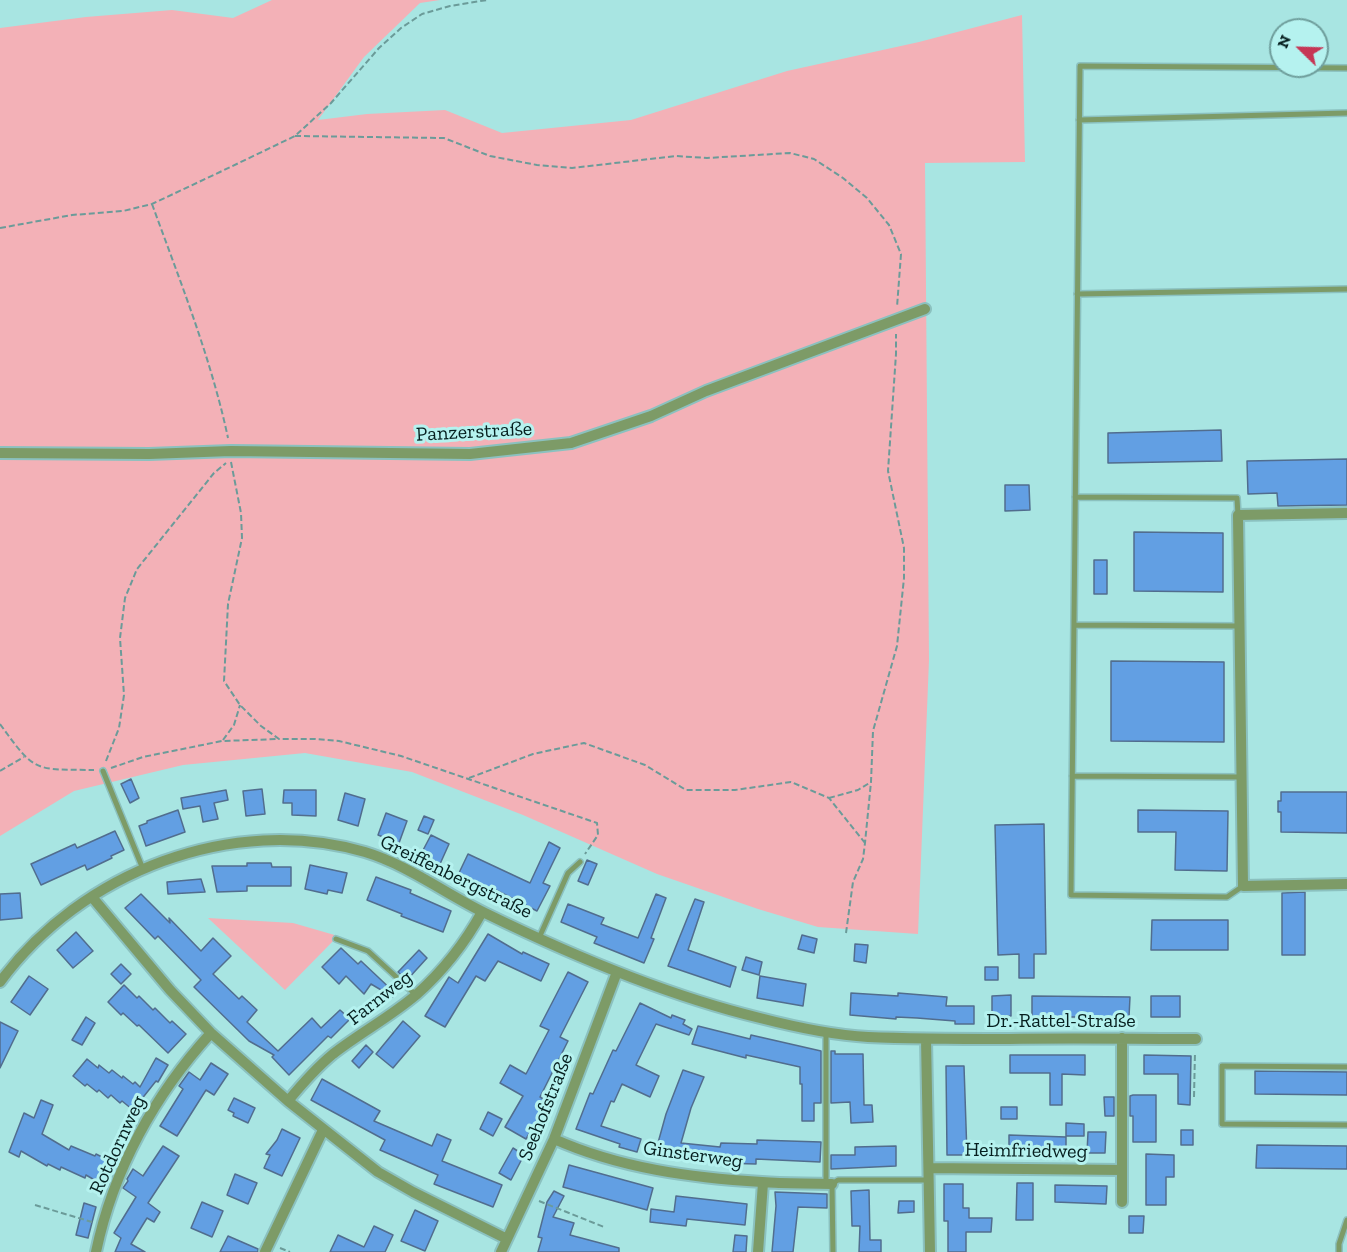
<!DOCTYPE html>
<meta charset="utf-8">
<style>
body{margin:0}
#map{position:relative;width:1347px;height:1252px;overflow:hidden;background:#a8e5e2;font-family:"Zilla Slab",serif}
canvas{display:block}
.north{position:absolute;left:1269px;top:18px;width:60px;height:60px;box-sizing:border-box;background:#b5f2ef;border:2px solid #6f9e9c;border-radius:50%;rotate:293deg;font-size:16px;font-weight:700;line-height:24px;text-align:center;color:#061f1f}
.north::after{content:'';display:block;margin:auto;width:21px;height:27px;background:#c63655;clip-path:polygon(50% 0,100% 100%,50% 72%,0 100%)}
</style>
<div id="map">
<canvas width="1347" height="1252"></canvas>
<div class="north">N</div>
</div>
<script>
const context = document.querySelector('canvas').getContext('2d');
context.lineJoin = 'round';
function fill(path, color) { context.fillStyle = color; context.fill(path, 'evenodd'); }
function trace(path, color, width, dash) { context.strokeStyle = color; context.lineWidth = width; context.lineCap = dash ? 'butt' : 'round'; context.setLineDash(dash || []); context.stroke(path); }
function drawText(font, color, halo, rows, align = 'center') {
  context.font = font + ' "Zilla Slab",serif'; context.lineWidth = 6; context.setLineDash([]); context.textBaseline = 'middle'; context.strokeStyle = halo; context.fillStyle = color; for (const [text, x, y, turn = 0] of rows) {
    context.save(); context.translate(x, y); context.rotate((+turn || 0) * Math.PI / 180); context.textAlign = isNaN(turn) ? turn : align; if (halo) context.strokeText(text, 0, 0); context.fillText(text, 0, 0); context.restore();
  }
}
const green = new Path2D(`
 M272 0H440L420 3 364 57 318 120 367 114 445 110 502 133 631 120 787 71 919 42 1022 15 1025 162 925 163 929 660 918 934 818 927 758 909 657 874 523 815 412 772 305 753 183 765 74 791 0 836V28L86 17 172 10 233 18Z
 M208 918 293 923 338 936 285 990Z`);
const building = new Path2D(`
 M1221 430 1222 461 1108 463V433Z
 M1347 459V505L1278 506 1277 493 1248 494 1247 461Z
 M1005 485H1029L1030 510 1005 511Z
 M1134 532 1223 533V592L1134 591Z
 M1094 560H1107V594H1094Z
 M1111 661 1224 662V742L1111 741Z
 M131 779 139 798 130 803 121 784Z
 M262 789 265 814 246 816 243 791Z
 M226 790 228 800 214 803 218 819 203 822 200 806 183 809 181 798Z
 M284 790H316V816L292 815V803H283Z
 M1281 792H1347V833L1281 832V812H1278V801H1281Z
 M345 793 365 799 358 826 338 820Z
 M178 810 185 832 146 846 139 826 147 823V821Z
 M1138 810 1228 811 1227 871 1175 870 1176 832H1138Z
 M386 813 407 821 399 843 378 835Z
 M424 816 434 820 428 834 418 830Z
 M1044 824 1046 954H1034V978H1019V954L998 955 995 825Z
 M115 831 124 850 111 856 112 858 87 870 85 865 41 885 31 864 75 844 77 848Z
 M431 835 449 844 440 864 421 854Z
 M549 842 560 848 543 883 550 886 537 911 490 887 489 891 458 875 468 854 530 883Z
 M587 860 597 864 588 885 578 881Z
 M247 863H271L272 867H291V886H247V891L217 892 212 866H247Z
 M310 865 347 873 342 893 328 890 327 894 305 889Z
 M376 877 411 890 410 893 451 911 443 932 401 916 402 914 367 900Z
 M201 879 205 892 168 894 167 882Z
 M1305 892V955H1282V893Z
 M20 893 22 918 0 920V894Z
 M141 894 170 923 169 918 201 951 213 938 231 956 213 974 239 999 242 996 257 1010 247 1022 278 1051 312 1018 321 1028 340 1010 350 1019 331 1038 328 1036 289 1075 272 1057 274 1055 249 1041 194 987 201 980 158 936 155 939 125 908Z
 M656 894 666 898 651 938 654 939 644 963 594 943 597 937 561 922 568 904 604 918 601 924 638 938Z
 M695 899 704 902 688 950 736 967 730 987 668 966Z
 M1152 920H1228V950H1151Z
 M76 932 93 951 73 968 57 950Z
 M488 934 522 954 523 952 549 964 541 981 498 961 485 981 476 976 445 1027 425 1016 449 977 458 983Z
 M802 935 817 939 814 953 798 949Z
 M855 944 868 945 866 963 854 961Z
 M341 948 358 964 361 961 396 994 393 997 371 984 364 994 346 976 339 984 322 967Z
 M419 950 427 958 407 980 398 972Z
 M746 957 762 962 759 975 742 970Z
 M121 964 131 974 121 984 111 974Z
 M985 967H998V980H985Z
 M568 972 588 982 560 1037 568 1041 540 1097 548 1102 526 1139 505 1127 523 1096 500 1083 510 1065 526 1074 549 1030 540 1026Z
 M29 976 48 989 30 1015 11 1002Z
 M760 976 806 984 803 1006 757 998Z
 M124 985 137 998 139 996 153 1010 155 1008 170 1023 172 1021 186 1034 168 1053 139 1025 137 1026 123 1013 121 1015 108 1002Z
 M851 993 898 996V993L947 997 946 1006H974V1024H955V1021L917 1018 896 1017V1019L850 1015Z
 M1011 995V1016H992V996Z
 M1032 996 1130 997 1129 1017H1032Z
 M1151 996H1180V1017H1151Z
 M640 1003 671 1018 672 1015 685 1020 683 1024 692 1029 689 1035 656 1024 636 1065 659 1076 650 1097 622 1084 614 1102 611 1101 601 1126 641 1139 637 1152 619 1147 620 1144 576 1129 590 1093 593 1094 613 1050 616 1051Z
 M86 1017 95 1023 82 1045 72 1040Z
 M403 1021 420 1036 393 1068 376 1054Z
 M0 1022 18 1031 0 1068Z
 M698 1026 750 1039 751 1035 821 1051V1103H814V1121H802V1084H800V1067L746 1055V1058L692 1044Z
 M366 1045 373 1052 359 1068 352 1061Z
 M831 1051H835V1054H863L864 1105H872L873 1122 851 1123 850 1102 831 1103Z
 M1010 1055H1085V1075L1062 1074V1105H1050V1073H1010Z
 M1144 1055 1191 1056 1190 1105 1178 1104V1074H1144Z
 M156 1058 168 1065 158 1082 156 1081 133 1110 122 1101 120 1103 111 1095 108 1098 99 1090 97 1092 87 1084 85 1086 73 1076 87 1059 98 1068 99 1065 109 1073 112 1070 122 1078 123 1076 133 1084 135 1082 140 1087Z
 M211 1063 228 1074 214 1095 206 1090 177 1136 160 1126 183 1089 179 1086 189 1072 200 1080Z
 M946 1066H964L967 1155H947Z
 M683 1070 704 1077 691 1108 681 1143 720 1147 721 1143 757 1144V1140L821 1142 820 1162 756 1159V1164L720 1163V1161L679 1156 656 1150 666 1114Z
 M1255 1071 1347 1072V1095L1255 1094Z
 M322 1079 380 1111 374 1121 432 1146 437 1134 451 1140 442 1161 502 1185 493 1207 434 1184 438 1175 380 1150 385 1140 311 1100Z
 M1133 1095H1156V1142H1133V1116H1130V1096Z
 M1104 1097H1114V1116H1105Z
 M234 1098 255 1108 248 1123 233 1116 234 1113 228 1110Z
 M41 1100 53 1105 42 1134 69 1150 71 1146 95 1156 96 1154 110 1161 98 1182 86 1175 85 1178 61 1167 60 1170 48 1164 47 1166 21 1151 19 1157 9 1152 24 1113 34 1118Z
 M1001 1107H1017V1119H1001Z
 M488 1112 502 1119 493 1136 480 1129Z
 M1066 1123 1084 1124V1136H1066Z
 M282 1129 300 1138 282 1176 264 1168 270 1155 266 1154 277 1140Z
 M1181 1130H1193V1145H1181Z
 M1088 1132H1106L1105 1153H1087Z
 M1009 1135 1066 1137V1154H1029V1157H1009Z
 M1257 1145 1347 1146V1169L1256 1168Z
 M163 1146 179 1156 148 1203 160 1212 154 1222 147 1218 131 1244 145 1252H115L121 1238 114 1233 136 1197 123 1188 128 1181 127 1179 133 1169 143 1176Z
 M896 1146V1166L831 1169V1155H855V1147Z
 M513 1148 524 1155 511 1180 499 1173Z
 M1146 1154 1174 1155V1177H1166V1205H1146Z
 M569 1165 653 1188 647 1210 563 1187Z
 M235 1174 257 1183 248 1204 227 1195Z
 M1017 1183H1033V1220H1016Z
 M944 1184H963V1208H969V1218H992L991 1232H966V1252H948V1221H944Z
 M1055 1185 1107 1186 1106 1204 1055 1202Z
 M869 1190 870 1240H881V1252H859L860 1226H852L851 1191Z
 M554 1191 564 1196 553 1217 574 1223 570 1235 619 1248V1252H538L542 1238 538 1237 547 1202Z
 M775 1192 827 1194V1208L798 1207 793 1252H772L776 1206Z
 M676 1196 747 1204 745 1225 687 1219 686 1226 650 1222 651 1209 674 1212Z
 M899 1201H914V1212L898 1213Z
 M202 1202 223 1211 212 1237 191 1228Z
 M84 1203 96 1207 88 1238 76 1235Z
 M415 1210 438 1221 425 1251 401 1241Z
 M1129 1216H1144L1143 1233H1129Z
 M374 1226 393 1235 385 1252H330L338 1235 364 1247Z
 M735 1235 747 1236 746 1252H733Z
 M228 1236 258 1249V1252H220Z`);
const path = new Path2D(`
 M295 136 444 138 490 156 537 165 572 168 676 156 707 158 790 153 814 159 843 178 867 198 889 225 901 254 897 307
 M152 204C180 281 211 358 228 438
 M0 228 72 215 123 211 152 204 220 172 295 136 331 103 379 48 401 28 422 14 450 6 487 0
 M231 462 241 513 242 538 228 604 224 681 240 705 261 726 279 739H315L339 741 401 756 597 823 598 835 585 854
 M0 724C36 774 34 769 94 770
 M223 740 234 725 240 705
 M106 761 119 728 124 695 120 638 125 598 137 569 214 473 226 463
 M111 768 143 757 222 741 279 739
 M0 771 24 757
 M469 778 533 754 584 743 645 765 686 790H735L791 782 829 798 865 843
 M829 798 858 790 871 782
 M846 933 853 882 863 859 865 843 871 782 873 731 897 646 904 578V548L888 471 896 354V334
 M1194 1097 1195 1052
 M539 1201 604 1227
 M35 1205 92 1222
 M280 1248 290 1252`);
const lane = new Path2D(`
 M1079 120 1347 113
 M1077 294 1347 289
 M1075 497 1237 498 1238 515
 M1074 625 1239 626
 M103 771 143 869
 M1072 776 1241 777
 M1243 886 1227 897 1071 895 1080 66 1347 68
 M539 938 568 873 580 862
 M336 939 368 951 416 995
 M826 1032V1183
 M1347 1067 1222 1066V1124L1347 1125
 M833 1252 832 1184 838 1180H929
 M1339 1252V1244L1347 1220`);
const street = new Path2D(`
 M0 453 149 454 231 451 470 454 571 443 651 416 706 391 925 309
 M1347 513 1238 515 1243 886 1347 884
 M92 897 170 990 211 1033 288 1101 378 1172 413 1192 507 1239
 M0 982C81 872 232 813 365 852 408 865 444 893 485 913 573 956 665 995 760 1018 795 1027 832 1035 868 1037 915 1039 962 1039 1009 1039 1071 1038 1133 1039 1196 1039
 M926 1039 930 1252
 M288 1101C302 1084 316 1068 333 1054 360 1033 390 1017 416 995 443 971 465 943 482 912
 M554 1139C619 1168 692 1178 762 1182 785 1184 809 1183 832 1184
 M929 1168 1122 1170
 M1122 1202V1038
 M96 1252C113 1170 155 1094 211 1033
 M265 1252 323 1130
 M501 1252 554 1139 617 972
 M758 1252 763 1183`);
const streetNames = [
 ["Panzerstraße",474,432,-3],
 ["Greiffenbergstraße",456,877,26],
 ["Farnweg",380,998,-38],
 ["Dr.-Rattel-Straße",1061,1021],
 ["Seehofstraße",546,1107,-68],
 ["Rotdornweg",118,1145,-65],
 ["Heimfriedweg",1026,1151,1],
 ["Ginsterweg",693,1155,8]
];
fill(green, '#f3b1b7');
fill(building, '#629fe3');
trace(building, '#516d8e', 1.5);
trace(lane, '#8bc1bf', 8);
trace(street, '#8bc1bf', 14);
trace(path, '#6b9b99', 2, [6, 3]);
trace(lane, '#7d9b67', 5);
trace(street, '#7d9b67', 10);
drawText('20px', '#061f1f', '#b5f2ef', streetNames);
</script>
